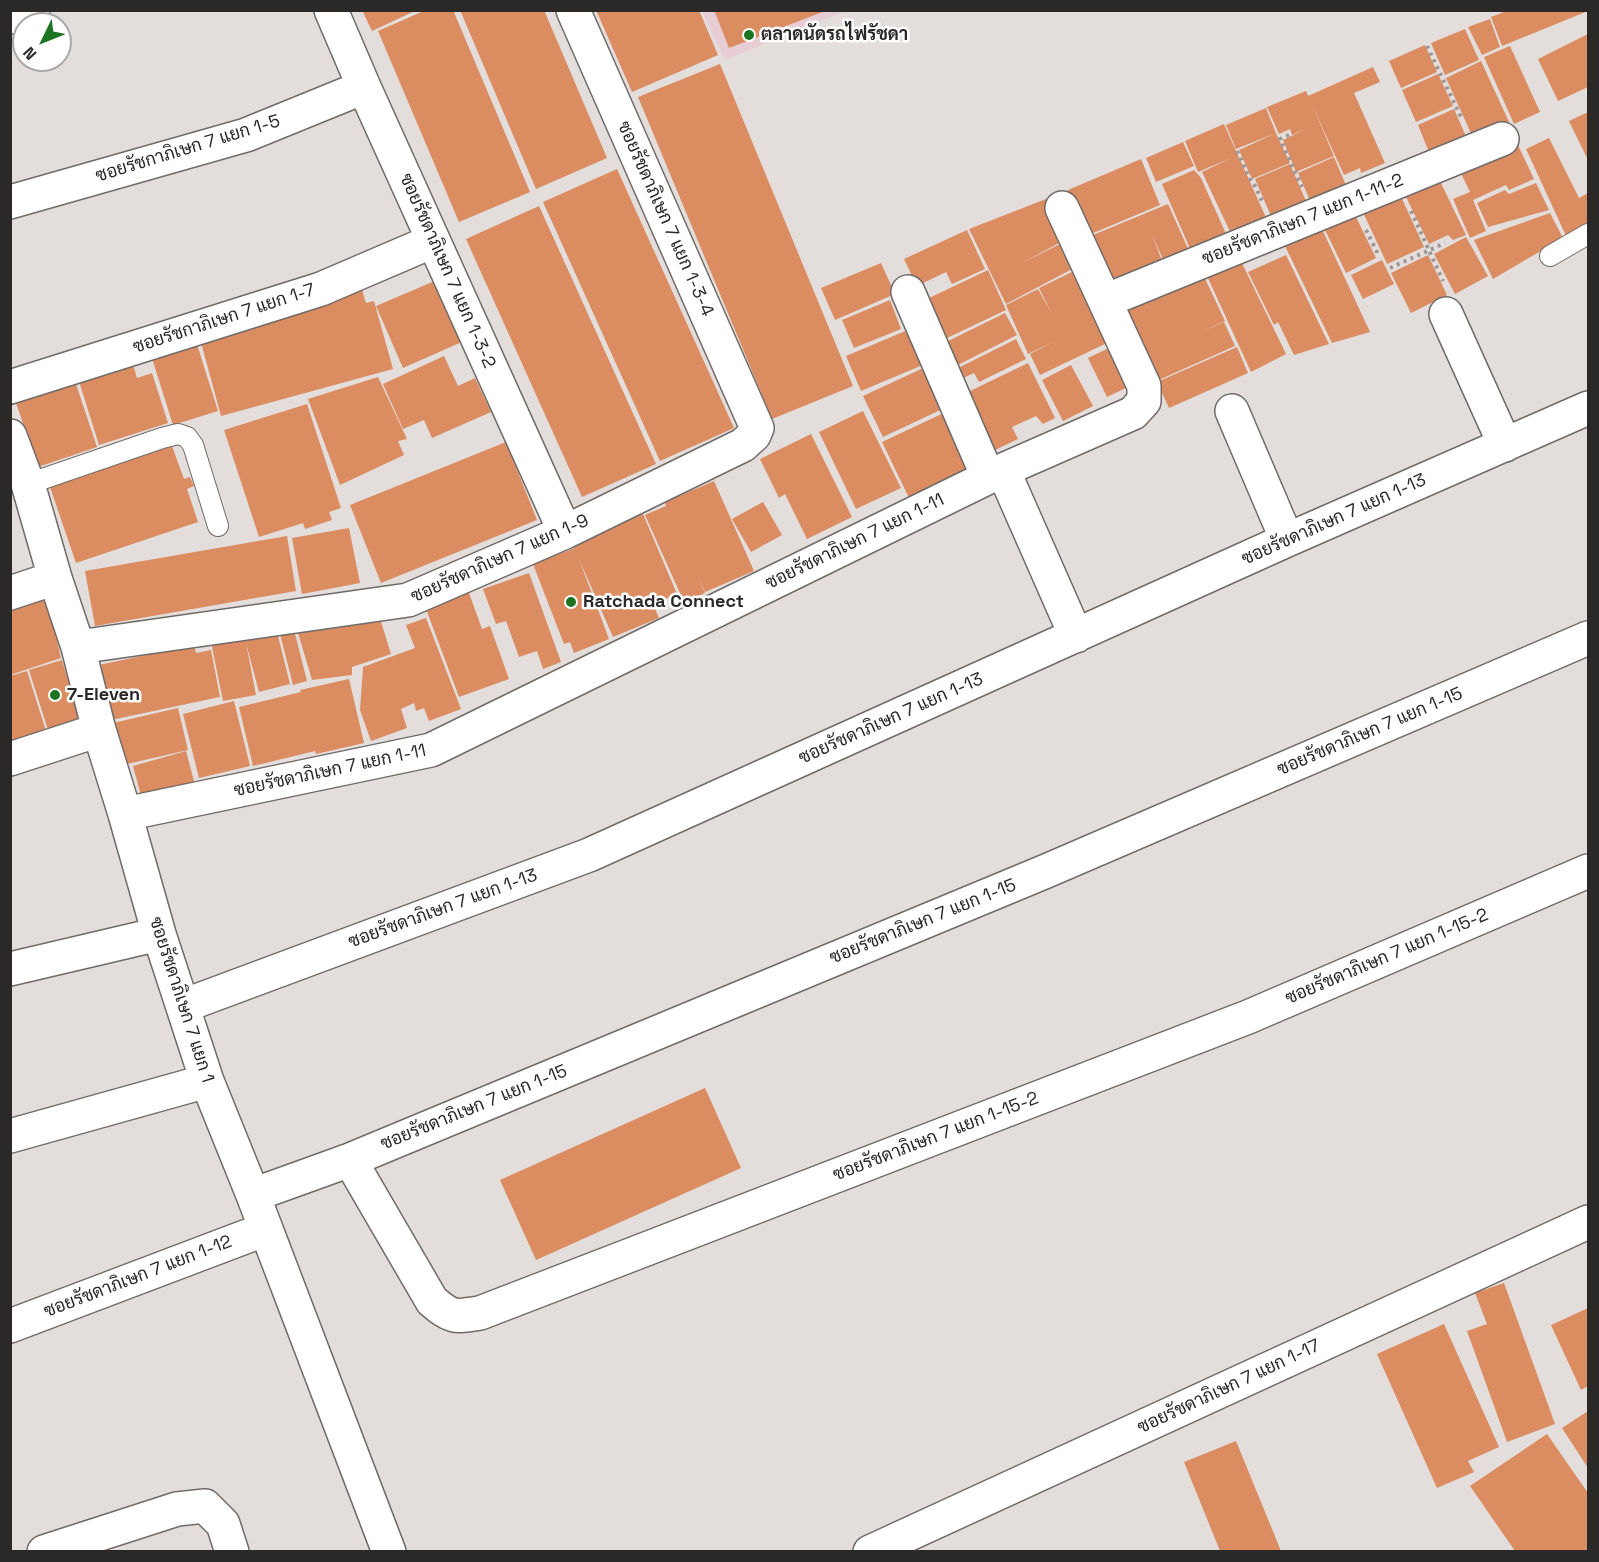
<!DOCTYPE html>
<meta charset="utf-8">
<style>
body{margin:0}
#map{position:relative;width:1599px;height:1562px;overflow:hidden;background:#e3dddb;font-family:"Space Grotesk",sans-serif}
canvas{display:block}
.frame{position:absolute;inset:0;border:12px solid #2b2928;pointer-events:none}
.north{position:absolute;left:12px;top:12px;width:60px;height:60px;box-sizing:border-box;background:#fff;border:2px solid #aaa9a9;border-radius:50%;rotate:227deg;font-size:16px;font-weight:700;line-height:24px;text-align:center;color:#2b2928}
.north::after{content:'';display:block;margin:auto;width:21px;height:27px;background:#1d7421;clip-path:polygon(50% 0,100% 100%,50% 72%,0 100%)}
</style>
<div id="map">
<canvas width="1599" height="1562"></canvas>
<div class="frame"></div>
<div class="north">N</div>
</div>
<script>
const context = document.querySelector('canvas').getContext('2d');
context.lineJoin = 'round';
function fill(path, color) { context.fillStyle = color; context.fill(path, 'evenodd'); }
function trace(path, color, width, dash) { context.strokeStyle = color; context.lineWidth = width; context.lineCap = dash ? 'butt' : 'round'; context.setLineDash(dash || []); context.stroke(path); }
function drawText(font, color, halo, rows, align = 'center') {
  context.font = font + ' "Space Grotesk",Sarabun,sans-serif'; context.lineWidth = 5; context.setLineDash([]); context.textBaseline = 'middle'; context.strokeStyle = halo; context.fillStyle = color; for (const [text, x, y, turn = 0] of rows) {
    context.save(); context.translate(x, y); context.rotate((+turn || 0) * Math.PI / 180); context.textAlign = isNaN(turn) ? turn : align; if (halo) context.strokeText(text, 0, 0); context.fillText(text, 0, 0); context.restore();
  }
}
const commercial = new Path2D(`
 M702 11H846L725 60Z`);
const building = new Path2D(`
 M362 10H417L372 31Z
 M426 10H453L530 192 459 222 378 31Z
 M460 10H544L607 158 536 189Z
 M596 10H699L718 55 632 92Z
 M714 10H825V11L729 48Z
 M1509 10H1588V11L1502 46 1491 17Z
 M1490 19 1500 47 1482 55 1468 27Z
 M1465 29 1479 60 1445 75 1431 43Z
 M1588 34V87L1558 101 1538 59Z
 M1425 45 1437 72 1401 88 1389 61Z
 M1510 46 1540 112 1514 124 1484 57Z
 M1481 61 1510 124 1474 140 1446 78Z
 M720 64 853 386 772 419 638 97Z
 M1373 67 1380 82 1354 93 1385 163 1361 173 1360 168 1344 175 1308 96Z
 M1438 74 1453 106 1416 122 1402 90Z
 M1306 91 1334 156 1296 172 1283 140 1308 128 1292 135 1290 129 1279 134 1267 107Z
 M1266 108 1276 133 1236 149 1226 125Z
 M1454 109 1468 141 1431 157 1418 125Z
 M1588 112V160L1569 121Z
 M1224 124 1268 222 1233 238 1202 172 1231 158 1198 172 1185 141Z
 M1276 133 1290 163 1252 179 1239 150Z
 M1549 138 1579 198 1588 193V226L1567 238 1526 149Z
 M1516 141 1534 179 1509 190 1506 185 1473 200 1486 231 1470 238 1453 199 1470 192 1458 167Z
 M1183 142 1194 166 1156 182 1146 158Z
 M1334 157 1348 190 1312 205 1298 173Z
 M1141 159 1160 205 1086 236 1068 190Z
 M1290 164 1306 201 1271 216 1255 179Z
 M617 169 734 428 660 461 543 202Z
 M1194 170 1201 178 1227 236 1191 251 1162 184Z
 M1439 179 1466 235 1453 240 1448 235 1429 244 1405 195Z
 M1536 183 1549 210 1488 227 1477 203 1505 190 1509 194Z
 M1399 192 1424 247 1387 264 1362 210Z
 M1046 199 1063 241 1020 264 1064 242 1076 267 1006 304 969 229Z
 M1168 204 1189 251 1164 262 1152 234 1162 261 1107 284 1088 237Z
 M539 206 656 464 582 497 466 239Z
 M1550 213 1563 238 1493 279 1474 240Z
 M1355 215 1376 258 1346 273 1325 230Z
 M1322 229 1370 332 1332 343 1285 246Z
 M967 230 985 269 952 284 946 272 917 286 904 259Z
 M1466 237 1488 276 1455 294 1434 254Z
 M1286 255 1329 344 1294 355 1278 322 1274 325 1248 272Z
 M1428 255 1447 295 1411 313 1391 273Z
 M1240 259 1286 354 1251 372 1207 276Z
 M1382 260 1394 284 1363 299 1351 275Z
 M881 263 895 294 835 320 821 288Z
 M988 270 1006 310 945 339 927 299Z
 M1076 270 1109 342 1040 375 1030 354 1055 341 1028 354 1006 305 1038 289 1052 314 1039 288Z
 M1201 270 1225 321 1202 331 1224 322 1235 346 1152 383 1122 312 1127 304Z
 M437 280 464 341 403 368 376 306Z
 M362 290 366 303 374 301 393 369 221 416 199 335Z
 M890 300 901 329 854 348 842 320Z
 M1005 313 1017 335 952 368 940 345Z
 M915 327 930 362 861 391 846 356Z
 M195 338 218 411 173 425 150 352Z
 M1016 339 1026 359 979 382 974 373 959 380 954 370Z
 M1111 347 1130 386 1107 397 1088 358Z
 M1237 347 1248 373 1169 408 1157 382Z
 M444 356 458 386 475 378 491 412 432 438 424 420 403 429 383 384Z
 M131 358 137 378 152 373 168 423 99 445 77 375Z
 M1028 363 1055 418 1043 424 1036 416 1012 427 1018 439 995 450 966 393Z
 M932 364 951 405 883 437 863 396Z
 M1071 365 1093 406 1063 421 1042 380Z
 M378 377 407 439 398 441 404 455 340 485 308 399Z
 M74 378 97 447 38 467 14 397Z
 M307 404 341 508 329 512 332 520 305 529 303 523 259 537 224 430Z
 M950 410 977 468 910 500 882 442Z
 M863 411 901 488 856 509 819 432Z
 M811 434 852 517 807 539 785 494 779 498 760 459Z
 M506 442 537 520 381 583 350 505Z
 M172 446 184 479 190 477 194 486 187 489 198 522 76 563 50 487Z
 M714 481 754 571 705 592 696 573 705 593 684 602 645 515 666 506 665 502Z
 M763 502 782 535 751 552 732 519Z
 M643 514 677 594 653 604 659 618 613 637 579 559 609 639 574 653 570 642 564 644 533 564 575 548 573 544Z
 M349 528 360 583 302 594 292 538Z
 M287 536 296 591 95 626 85 571Z
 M529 573 561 662 543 669 537 651 519 657 506 621 496 624 483 589Z
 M469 593 482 629 490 626 509 679 459 697 426 609Z
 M47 598 61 658 10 675V602Z
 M378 612 391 654 352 667V675L312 680 296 626Z
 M426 618 461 709 429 721 424 708 416 711 414 703 401 709 407 728 371 741 360 710 363 667 415 648 406 625Z
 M292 622 307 681 293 685 278 626Z
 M276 628 290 684 259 692 246 643 256 695 223 701 211 642Z
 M194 645 196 653 211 650 220 697 111 720 99 665Z
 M62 660 80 720 48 730 29 670Z
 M27 671 46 731 10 741V676Z
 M349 679 364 743 316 754 315 751 253 766 239 707 301 692 300 690Z
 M234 701 250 766 199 778 183 714Z
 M178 708 188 750 123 765 113 723Z
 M186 751 195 785 142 799 133 766Z
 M705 1088 741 1168 536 1260 500 1180Z
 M1504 1283 1555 1424 1507 1442 1467 1331 1487 1324 1475 1293Z
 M1588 1308V1386L1581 1390 1551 1325Z
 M1444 1324 1499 1447 1468 1461 1474 1472 1437 1488 1377 1354Z
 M1588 1411V1468L1562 1428Z
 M1547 1434 1588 1493V1551H1515L1470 1486Z
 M1236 1441 1281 1551H1220L1184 1462Z`);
const path = new Path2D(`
 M1427 46 1462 119
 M1289 135 1280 139 1302 187
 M1237 151 1250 179 1254 184 1262 201
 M1411 211 1443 281
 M1366 230 1379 256
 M1390 268 1445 243`);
const service = new Path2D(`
 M1550 256 1588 234
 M28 484 162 438 178 434 187 437 193 445 218 526`);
const minor = new Path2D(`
 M331 10 364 87 565 532
 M10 17 33 10
 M10 202 246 135 364 87
 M908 292 988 477
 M1105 301 1502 139
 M1446 314 1505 445
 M10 387 321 289 433 241
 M1232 411 1287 540
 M10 436 28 484 55 578 78 647 99 730 125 814 159 934 207 1081 253 1195 389 1552
 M1003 470 1076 636
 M10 593 55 578
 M78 647 408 600 565 532 743 445 754 435 757 428 573 10
 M10 759 99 730
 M125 814 431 750 1003 470 1133 413 1144 401V386L1062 208
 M10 969 159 934
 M183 1006 589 855 1287 540 1588 408
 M10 1136 207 1081
 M350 1160 432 1301C452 1318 454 1317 480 1313L1248 1017 1588 871
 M253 1195 350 1160 1044 872 1588 638
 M10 1326 266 1229
 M44 1552 177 1509 205 1506 223 1524 232 1552
 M870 1552 1588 1222`);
const markers = [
 [749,35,6,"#1d7421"],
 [571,602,6,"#1d7421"],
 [55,695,6,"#1d7421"]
];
const poiNames = [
 ["ตลาดนัดรถไฟรัชดา",761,35],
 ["Ratchada Connect",583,602],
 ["7-Eleven",67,695]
];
const streetNames = [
 ["ซอยรัชกาภิเษก 7 แยก 1-5",188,149,-17],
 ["ซอยรัชดาภิเษก 7 แยก 1-3-4",665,219,66],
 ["ซอยรัชดาภิเษก 7 แยก 1-11-2",1303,220,-22],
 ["ซอยรัชดาภิเษก 7 แยก 1-3-2",447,271,66],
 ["ซอยรัชกาภิเษก 7 แยก 1-7",224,319,-18],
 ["ซอยรัชดาภิเษก 7 แยก 1-13",1334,520,-24],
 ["ซอยรัชดาภิเษก 7 แยก 1-11",855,542,-26],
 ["ซอยรัชดาภิเษก 7 แยก 1-9",500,559,-24],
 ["ซอยรัชดาภิเษก 7 แยก 1-13",891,719,-24],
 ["ซอยรัชดาภิเษก 7 แยก 1-15",1370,732,-23],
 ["ซอยรัชดาภิเษก 7 แยก 1-11",330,771,-12],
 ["ซอยรัชดาภิเษก 7 แยก 1-13",443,909,-20],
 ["ซอยรัชดาภิเษก 7 แยก 1-15",923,922,-22],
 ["ซอยรัชดาภิเษก 7 แยก 1-15-2",1387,957,-23],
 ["ซอยรัชดาภิเษก 7 แยก 1",181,1000,72],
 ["ซอยรัชดาภิเษก 7 แยก 1-15",474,1108,-22],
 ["ซอยรัชดาภิเษก 7 แยก 1-15-2",936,1137,-21],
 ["ซอยรัชดาภิเษก 7 แยก 1-12",138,1277,-21],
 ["ซอยรัชดาภิเษก 7 แยก 1-17",1229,1387,-25]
];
fill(commercial, '#e7cdd4');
fill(building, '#db8c61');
trace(service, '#706b69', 22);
trace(minor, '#706b69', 36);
trace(path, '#9c9796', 4, [3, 4.5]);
trace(service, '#fff', 20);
trace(minor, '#fff', 33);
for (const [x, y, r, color] of markers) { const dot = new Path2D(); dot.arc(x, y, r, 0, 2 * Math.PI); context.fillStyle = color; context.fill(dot); trace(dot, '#fff', 2); }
drawText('bold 18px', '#2b2928', '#fff', poiNames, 'left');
drawText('18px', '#2b2928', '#fff', streetNames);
</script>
